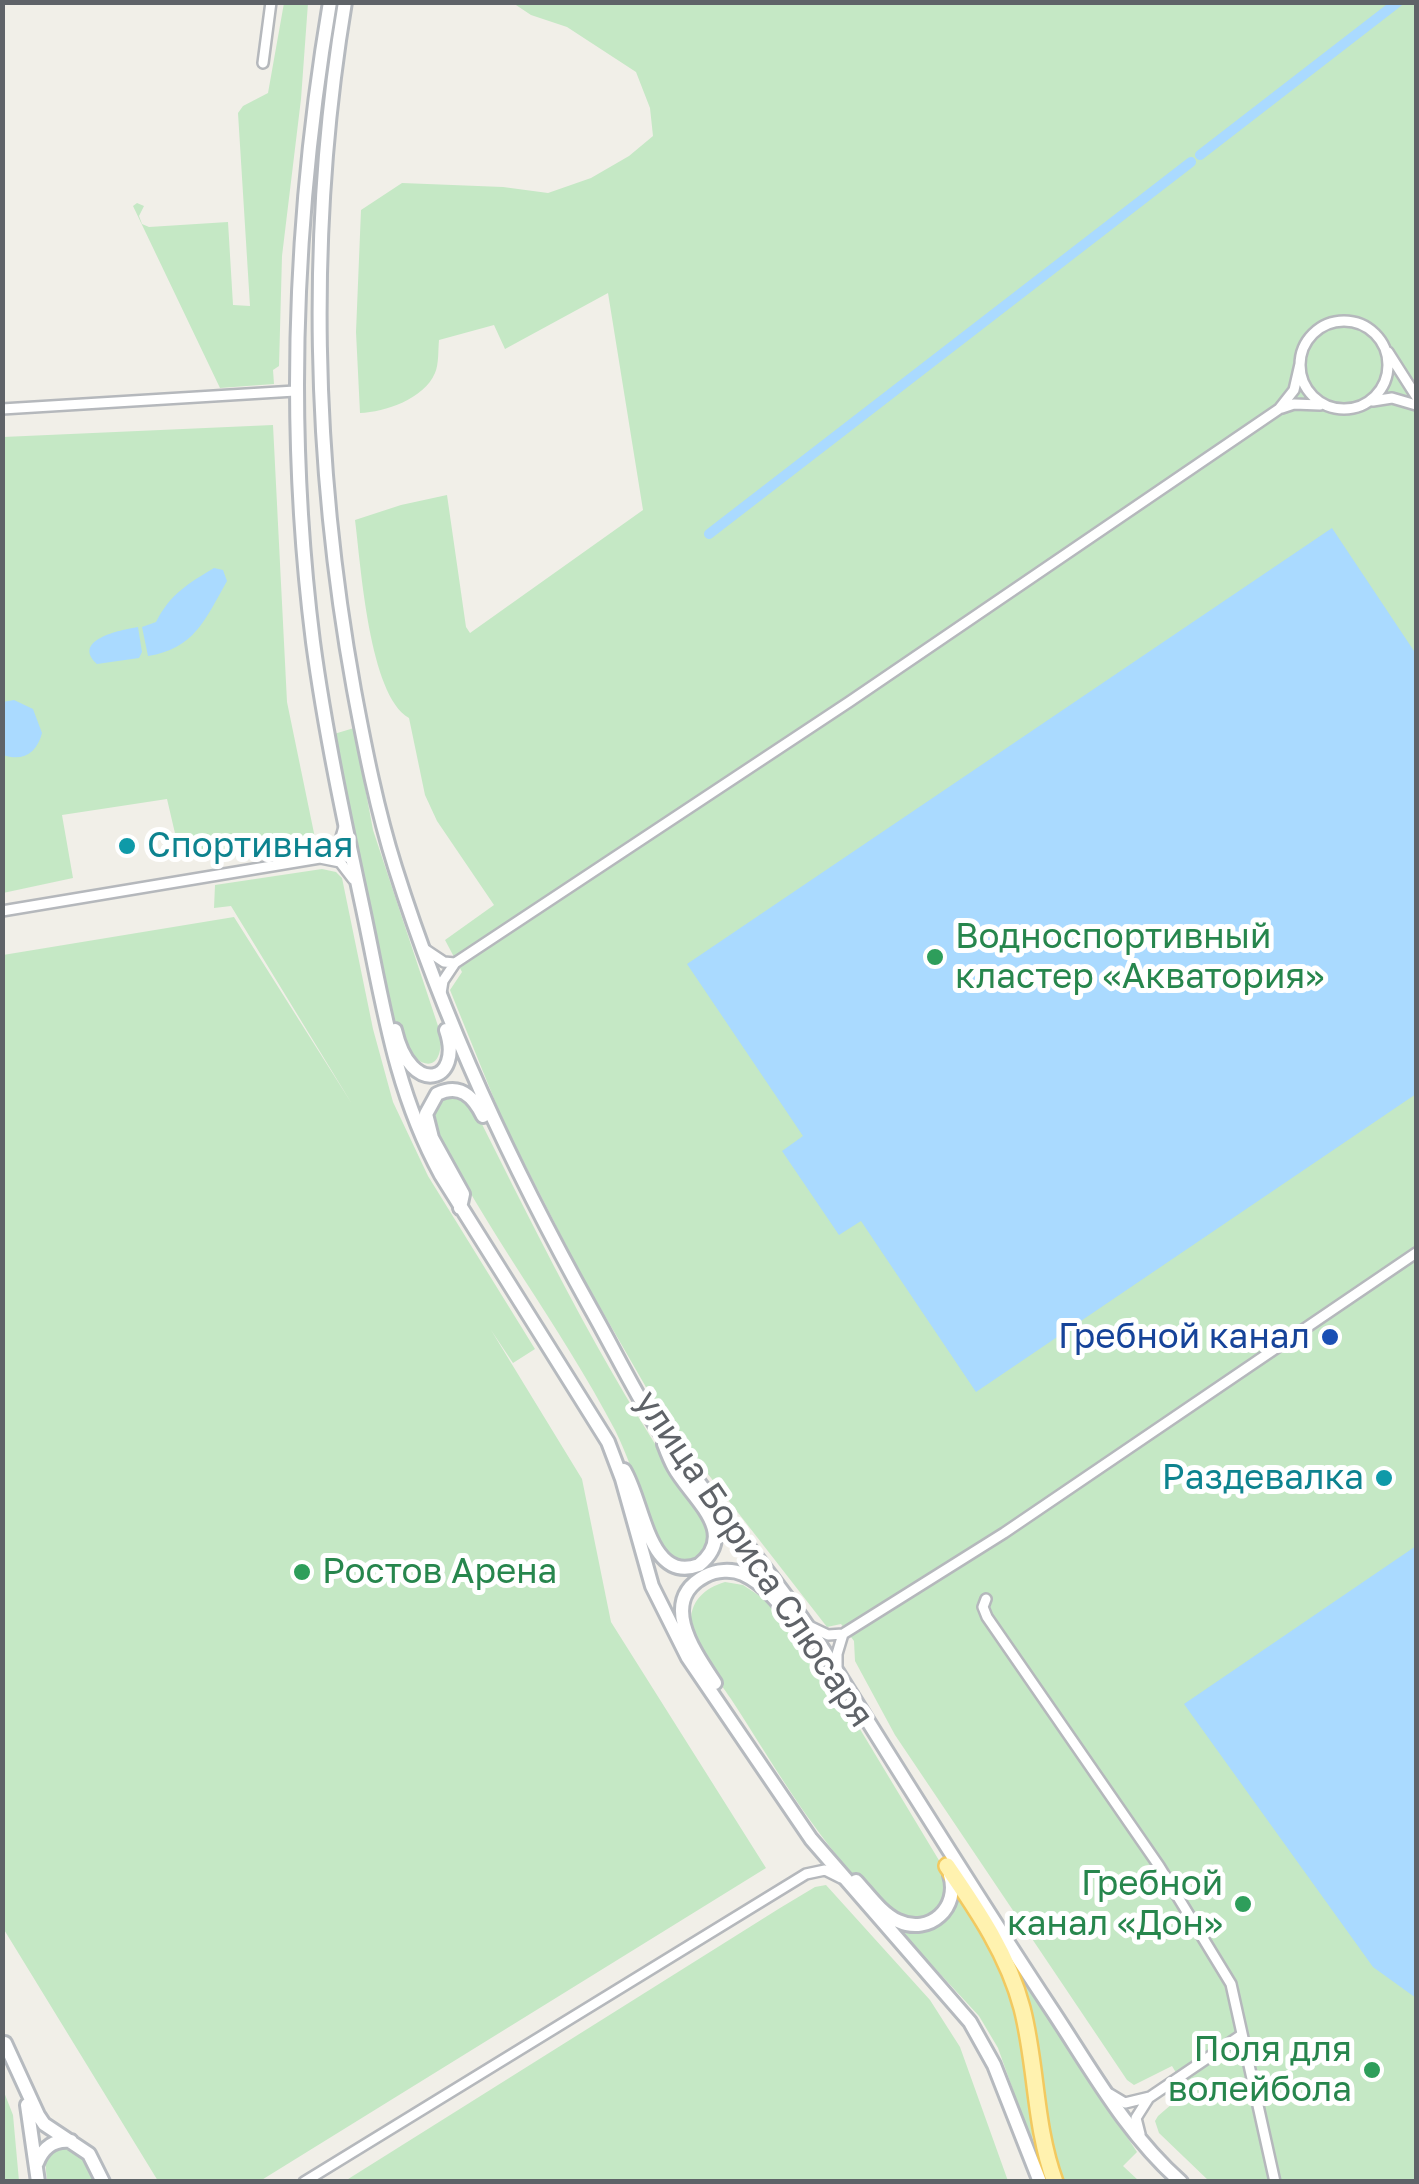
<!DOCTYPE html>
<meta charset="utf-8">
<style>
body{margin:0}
#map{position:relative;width:1419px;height:2184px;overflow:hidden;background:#f1efe8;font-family:"Golos Text",sans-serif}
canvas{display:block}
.frame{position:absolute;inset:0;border:5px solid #5f6368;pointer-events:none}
</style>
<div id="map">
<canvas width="1419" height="2184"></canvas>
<div class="frame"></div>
</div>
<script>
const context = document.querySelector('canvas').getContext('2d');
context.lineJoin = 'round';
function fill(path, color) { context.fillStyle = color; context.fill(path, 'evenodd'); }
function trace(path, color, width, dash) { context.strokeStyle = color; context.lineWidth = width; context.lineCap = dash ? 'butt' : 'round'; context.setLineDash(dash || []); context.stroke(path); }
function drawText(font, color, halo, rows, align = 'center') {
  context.font = font + ' "Golos Text",sans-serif'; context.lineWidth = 10; context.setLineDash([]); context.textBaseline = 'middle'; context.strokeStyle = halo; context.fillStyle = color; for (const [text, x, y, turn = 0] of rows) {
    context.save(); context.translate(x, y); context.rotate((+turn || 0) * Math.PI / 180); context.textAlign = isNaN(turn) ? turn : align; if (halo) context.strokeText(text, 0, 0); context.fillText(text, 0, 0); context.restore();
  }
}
const green = new Path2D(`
 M284 3H308L301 99 282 256 279 366 273 370 274 384 220 388 133 206 137 203 144 206 139 216 142 224 149 227 228 222 233 305 250 306 238 113 243 106 268 93Z
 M513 3H1416V2181H1209L1159 2133 1155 2121 1158 2116 1187 2091 1172 2066 1134 2085 1127 2080 895 1735 855 1661 854 1641 841 1624 827 1627 662 1415 578 1269 503 1121 450 990 462 972 445 940 494 905 437 821 425 795 409 718C369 695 361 566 355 520L401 505 447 495 466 627 470 633 643 510 608 293 505 349 494 325 439 340C438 350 439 364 435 373 424 399 385 412 360 413L356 332 361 210 402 183 503 187 548 193 591 178 629 156 653 136 650 108 636 72 567 27 531 15Z
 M273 425 287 702 315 838 181 859 167 799 62 815 73 878 3 893V437Z
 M354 728 373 830 441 1035C442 1076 420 1067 400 1045L348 813 334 734Z
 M322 869 336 872 342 878 373 1029 393 1102 428 1176 535 1349 513 1363 491 1330 582 1479 611 1622 766 1868 260 2181H158L3 1928V955L234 917 352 1104 231 906 214 908 215 885Z
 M459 1094 473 1106C544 1248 614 1391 706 1520L711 1536 701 1559 690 1564 668 1558C645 1518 636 1472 615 1430 560 1325 486 1231 433 1125L431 1114 439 1098Z
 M725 1582 743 1585 772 1604 822 1666 943 1867 949 1893 937 1914 914 1922C905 1918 894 1914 887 1908 822 1851 778 1771 731 1699 718 1679 693 1650 691 1626 689 1602 704 1588 725 1582Z
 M826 1885 930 2000 960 2047 1008 2181H345L780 1908 815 1887Z
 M958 1893C969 1910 981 1927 991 1945 1025 2007 1026 2081 1034 2149L998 2048 979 2016 904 1935 907 1930C935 1931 950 1921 958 1893Z
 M1020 1975 1137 2152 1123 2166 1139 2181H1064L1051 2143 1036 2039Z
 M2 2087 13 2115 19 2181H3Z
 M63 2145 84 2152 96 2181H47L45 2160 57 2147Z`);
const water = new Path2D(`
 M1332 528 1416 654V1094L976 1392 861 1221 839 1235 782 1151 803 1136 687 964Z
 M214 568 223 570 227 581C205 620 194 649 148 656L142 627 156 622C170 594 189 583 214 568Z
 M138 627 142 652 139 658 97 664C71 640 120 630 138 627Z
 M14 700 33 709 42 733C37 753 23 762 3 755V702Z
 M1416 1546V1998L1373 1967 1184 1704Z`);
const canal = new Path2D(`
 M1200 155 1398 2
 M709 534 1191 162`);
const street = new Path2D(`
 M263 63 271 2
 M1300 365a44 44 0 1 1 88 0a44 44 0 1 1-88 0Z
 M1388 352 1416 396
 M1373 401 1392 398 1416 405
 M1282 408 1294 404 1320 405
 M2 409 295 391
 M322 857 338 847 344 827
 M2 911 320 858 340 862 353 879
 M426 950 444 962 455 963
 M441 993 443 981 455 963 849 702 1279 409 1294 390 1300 364
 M986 1599 983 1607 987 1617 1159 1866 1231 1984 1275 2182
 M807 1625 828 1635 843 1634 1004 1533 1416 1253
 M837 1670V1654L843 1634
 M1110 2094 1125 2103 1150 2097 1240 2036
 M1140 2134 1136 2118 1148 2099
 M304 2182 806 1874 825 1870 841 1878`);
const secondary = new Path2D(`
 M330 2C294 215 286 428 313 642 325 731 344 820 363 909 383 1003 394 1089 441 1175L608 1442 622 1479 652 1586 688 1658 811 1839 970 2022 994 2065 1040 2182
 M345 2C307 229 313 464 354 690 365 749 377 810 395 867 444 1023 512 1167 591 1309 613 1348 633 1389 656 1426 669 1446 686 1465 700 1484 746 1545 796 1604 836 1670 907 1784 976 1895 1050 2007 1090 2067 1126 2134 1181 2182
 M395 1030C411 1099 464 1082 446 1030
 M460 1208 463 1194 432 1138 426 1114 437 1094C460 1083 473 1096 483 1116
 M624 1470C644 1502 648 1584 699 1565 740 1532 691 1498 674 1467 670 1460 667 1452 664 1444
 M715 1683C696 1654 657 1601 705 1576 716 1570 732 1569 743 1574 769 1586 786 1613 803 1634
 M856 1881C868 1894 881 1913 898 1921 930 1936 960 1907 950 1875
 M5 2043 38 2115 44 2124 89 2154 103 2182
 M27 2105 38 2182
 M37 2163C43 2147 55 2139 71 2141`);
const primary = new Path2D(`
 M947 1866C978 1911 1008 1955 1022 2008 1037 2066 1034 2125 1055 2182`);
const markers = [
 [127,846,10,"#0f9aa8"],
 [935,957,10,"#2e9e5b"],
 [1330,1337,10,"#1a4fb4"],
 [1384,1478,10,"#0f9aa8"],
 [302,1572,10,"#2e9e5b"],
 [1243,1904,10,"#2e9e5b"],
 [1372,2070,10,"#2e9e5b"]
];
const cultureNames = [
 ["Спортивная",147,846],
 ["Раздевалка",1364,1478,"right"]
];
const leisureNames = [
 ["Водноспортивный",955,937],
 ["кластер «Акватория»",955,977],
 ["Ростов Арена",322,1572],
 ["Гребной",1223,1884,"right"],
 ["канал «Дон»",1223,1924,"right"],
 ["Поля для",1352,2050,"right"],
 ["волейбола",1352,2090,"right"]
];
const transitNames = [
 ["Гребной канал",1310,1337]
];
const streetNames = [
 ["улица Бориса Слюсаря",754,1559,56]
];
fill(green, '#c5e8c5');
fill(water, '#aadaff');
trace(canal, '#aadaff', 10);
trace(street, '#b5b8bc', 14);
trace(secondary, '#b6babf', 18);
trace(primary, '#f2c960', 20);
trace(street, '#fff', 9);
trace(secondary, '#fff', 12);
trace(primary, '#fff2af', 15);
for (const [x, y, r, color] of markers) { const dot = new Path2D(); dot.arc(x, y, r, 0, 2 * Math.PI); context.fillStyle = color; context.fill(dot); trace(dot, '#fff', 4); }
drawText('35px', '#0d838f', '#fff', cultureNames, 'left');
drawText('35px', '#27864d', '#fff', leisureNames, 'left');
drawText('35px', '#164399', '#fff', transitNames, 'right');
drawText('35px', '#5f6368', '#fff', streetNames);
</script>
